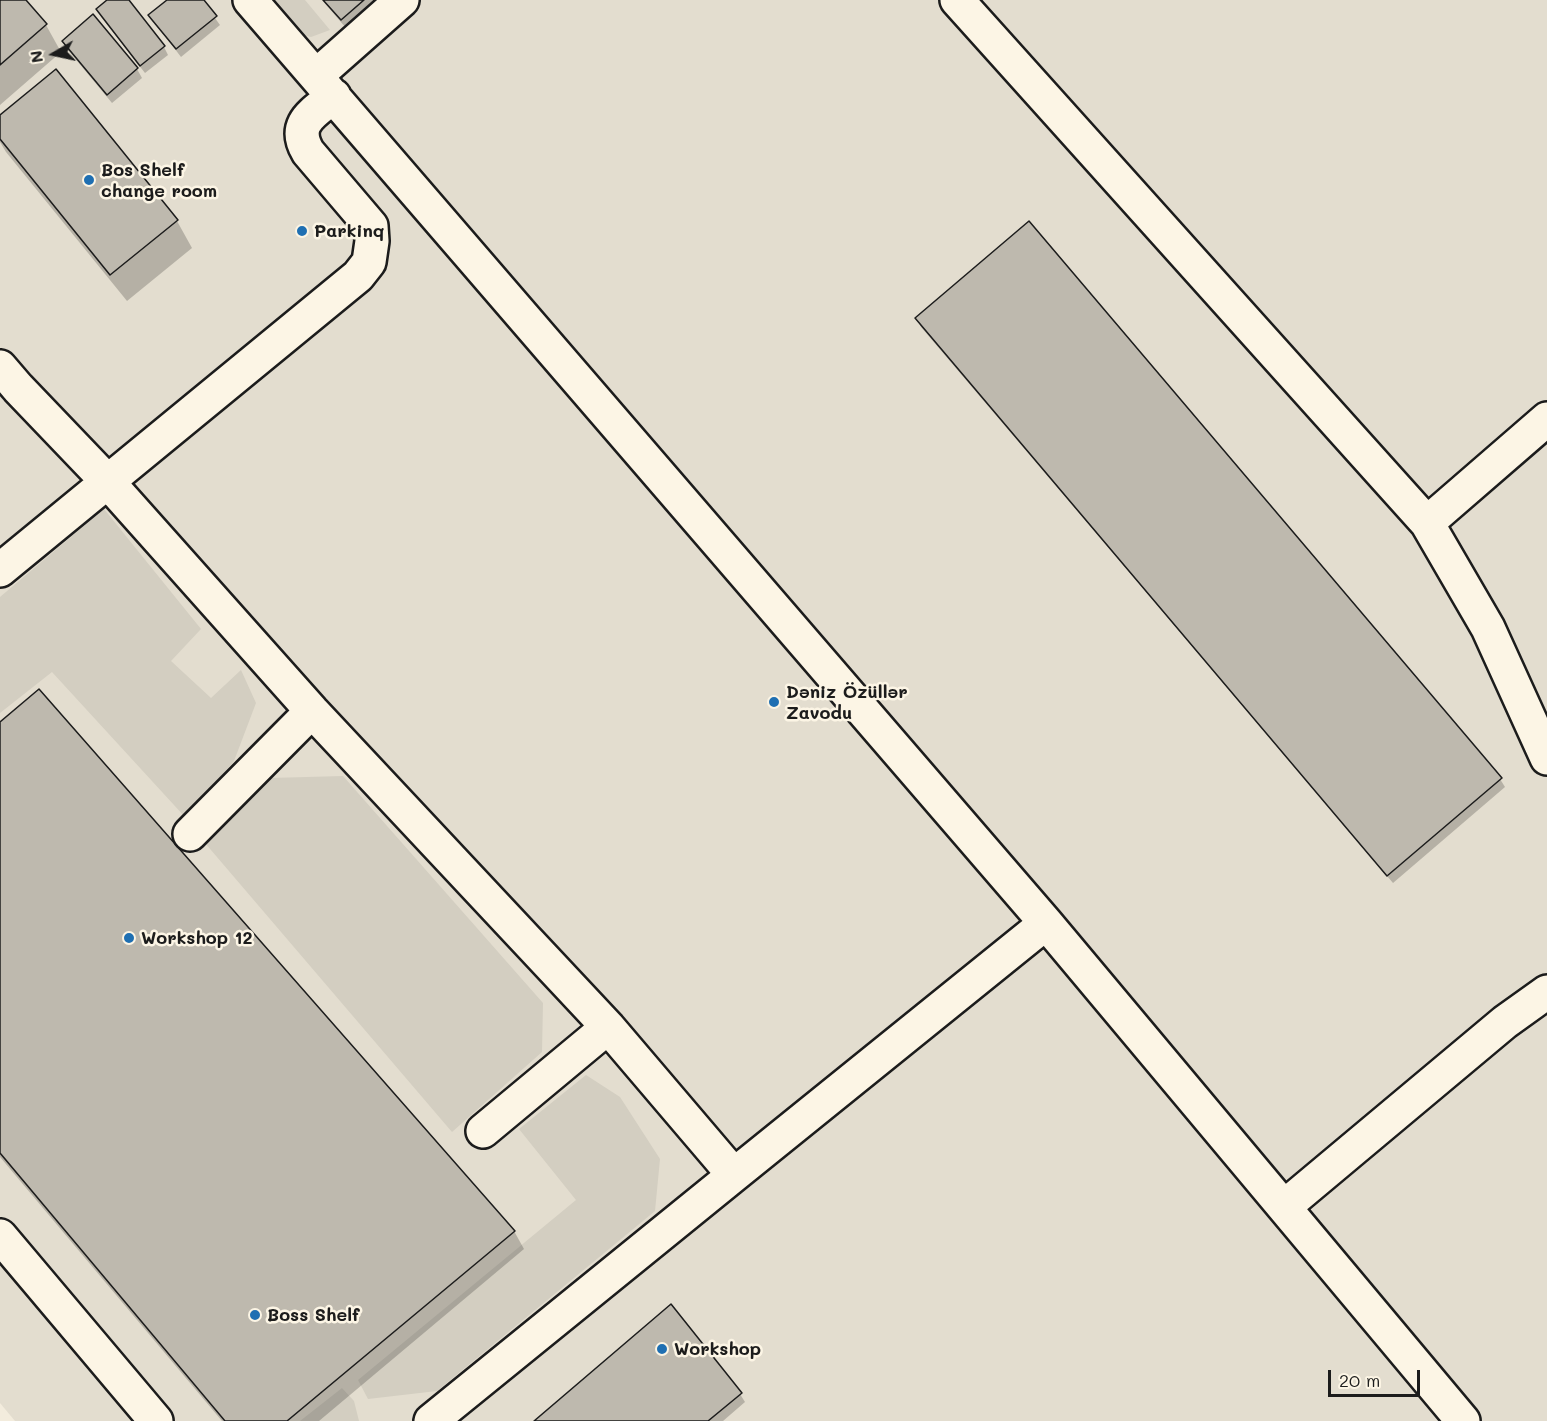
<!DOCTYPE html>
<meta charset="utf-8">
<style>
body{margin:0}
#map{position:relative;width:1547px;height:1421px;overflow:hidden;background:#f3ecdd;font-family:Mali,sans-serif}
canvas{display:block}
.north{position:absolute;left:24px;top:24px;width:60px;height:60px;-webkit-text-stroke:4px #fcf5e5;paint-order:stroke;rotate:261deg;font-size:16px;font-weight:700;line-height:24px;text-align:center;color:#1c1c1c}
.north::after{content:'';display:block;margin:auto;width:21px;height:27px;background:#1c1c1c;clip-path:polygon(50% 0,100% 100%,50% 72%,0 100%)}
.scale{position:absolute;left:1328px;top:1370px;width:92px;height:27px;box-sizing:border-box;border:3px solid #1c1c1c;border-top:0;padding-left:8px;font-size:18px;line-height:21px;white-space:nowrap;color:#1c1c1c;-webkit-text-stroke:4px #fcf5e5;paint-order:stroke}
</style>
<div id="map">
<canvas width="1547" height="1421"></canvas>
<div class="north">N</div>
<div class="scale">20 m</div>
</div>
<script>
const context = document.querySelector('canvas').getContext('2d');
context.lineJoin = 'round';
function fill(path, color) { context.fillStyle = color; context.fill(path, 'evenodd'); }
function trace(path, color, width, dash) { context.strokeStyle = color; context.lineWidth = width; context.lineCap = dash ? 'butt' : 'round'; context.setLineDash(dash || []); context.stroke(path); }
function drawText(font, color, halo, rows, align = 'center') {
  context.font = font + ' Mali,sans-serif'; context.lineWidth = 5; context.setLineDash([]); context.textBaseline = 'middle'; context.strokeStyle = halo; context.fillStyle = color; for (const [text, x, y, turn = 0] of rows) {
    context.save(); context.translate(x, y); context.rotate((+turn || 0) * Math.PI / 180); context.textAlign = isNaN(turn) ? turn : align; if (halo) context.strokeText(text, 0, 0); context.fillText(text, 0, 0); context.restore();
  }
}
const built = new Path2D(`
 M0 0H1547V1421H15L0 1403Z`);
const green = new Path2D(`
 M264 0H305L330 30 311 37 295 33Z
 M104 509 201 629 171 661 211 698 241 670 256 703 234 761 185 817 52 672 0 713V597Z
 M343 776 543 1003 542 1052 452 1132 205 843 270 778Z
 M586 1075 620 1097 660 1159 655 1211 437 1391 368 1399 358 1380 576 1200 519 1129Z
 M342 1388 354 1401 359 1421H300Z`);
const shadow = new Path2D(`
 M0 0H24L46 25 61 52 0 105Z
 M110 0H127L164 47 168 55 145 73 102 18 98 10Z
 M169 0H202L220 25 181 57 155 23 150 15Z
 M322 0H378L346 28Z
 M93 16 137 69 142 78 112 103 68 50 63 42Z
 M55 71 177 221 192 248 127 301 6 152 0 142V117Z
 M917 319 1500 779 1505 787 1393 883 921 327Z
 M0 724 514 1231 524 1249 319 1421H222L0 1157Z
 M740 1394 745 1402 723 1421H536Z`);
const building = new Path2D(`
 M0 0H26L47 24 0 65Z
 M107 0H129L165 46 140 66 96 9Z
 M167 0H204L217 16 176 49 148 15Z
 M323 0H364L341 20Z
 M93 14 138 68 107 95 62 41Z
 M56 69 178 220 110 275 0 139V115Z
 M1029 221 1502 778 1387 876 915 318Z
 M39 689 515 1231 287 1421H225L0 1153V722Z
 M671 1304 742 1393 708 1421H534Z`);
const minor = new Path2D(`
 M250 0 1046 923 1463 1421
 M957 0 1427 523 1488 628 1547 758
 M316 76 402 0
 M0 367 18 388 107 481 312 711 608 1027 734 1175
 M1427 523 1547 419
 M0 570 358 276 369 262 372 241 371 226 308 152C291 123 314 113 334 96
 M190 834 312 711
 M483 1131 608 1027
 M1284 1207 1505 1022 1547 992
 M0 1236 156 1421
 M431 1421 734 1175 1046 923`);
const markers = [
 [89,180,6,"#1f6fb2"],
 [302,231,6,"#1f6fb2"],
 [774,702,6,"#1f6fb2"],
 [129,938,6,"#1f6fb2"],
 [255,1315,6,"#1f6fb2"],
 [662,1349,6,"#1f6fb2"]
];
const poiNames = [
 ["Bos Shelf",101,170],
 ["change room",101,191],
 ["Parkinq",314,231],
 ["Dəniz Özüllər",786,692],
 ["Zavodu",786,713],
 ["Workshop 12",141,938],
 ["Boss Shelf",267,1315],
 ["Workshop",674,1349]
];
fill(built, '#e3ddcf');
fill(green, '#d3cec1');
fill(shadow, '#0003');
fill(building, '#beb9ae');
trace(building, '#1c1c1c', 1.5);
trace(minor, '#1c1c1c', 38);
trace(minor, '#fcf5e5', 33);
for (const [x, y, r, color] of markers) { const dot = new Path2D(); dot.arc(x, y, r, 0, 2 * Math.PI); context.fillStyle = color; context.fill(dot); trace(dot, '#fcf5e5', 2); }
drawText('bold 18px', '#1c1c1c', '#fcf5e5', poiNames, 'left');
</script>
